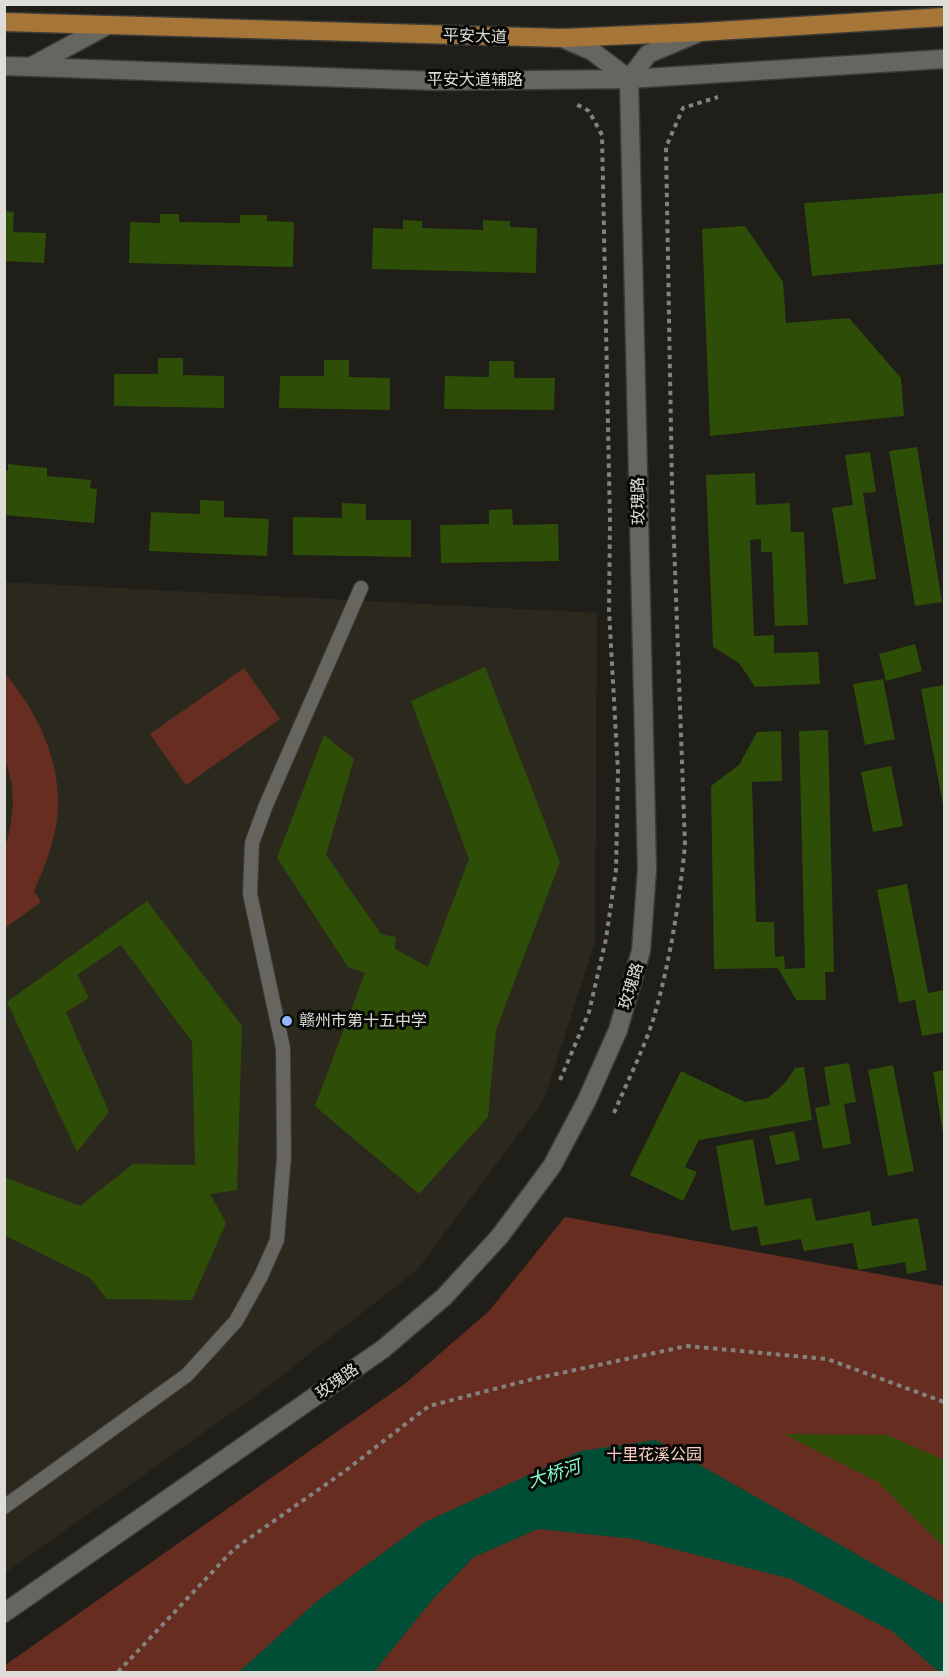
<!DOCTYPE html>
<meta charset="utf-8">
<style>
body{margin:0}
#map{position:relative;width:949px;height:1677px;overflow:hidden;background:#1f1e18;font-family:Barlow,sans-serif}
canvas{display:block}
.frame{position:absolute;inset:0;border:6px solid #deddd9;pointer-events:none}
</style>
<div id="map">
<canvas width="949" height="1677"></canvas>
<div class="frame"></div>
</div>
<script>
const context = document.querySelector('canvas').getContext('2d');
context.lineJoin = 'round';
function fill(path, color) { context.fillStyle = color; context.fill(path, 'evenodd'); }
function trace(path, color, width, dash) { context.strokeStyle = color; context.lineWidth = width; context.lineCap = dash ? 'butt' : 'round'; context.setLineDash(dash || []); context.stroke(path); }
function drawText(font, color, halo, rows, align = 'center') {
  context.font = font + ' Barlow,"Noto Sans SC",sans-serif'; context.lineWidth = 6; context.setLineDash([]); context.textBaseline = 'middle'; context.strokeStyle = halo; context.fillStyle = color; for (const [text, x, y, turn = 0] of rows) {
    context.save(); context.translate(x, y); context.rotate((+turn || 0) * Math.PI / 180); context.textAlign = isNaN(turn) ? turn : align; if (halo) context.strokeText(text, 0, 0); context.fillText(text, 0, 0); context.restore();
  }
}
const built = new Path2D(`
 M4 582 597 613 595 942 544 1100 417 1270 257 1395 5 1573Z`);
const green = new Path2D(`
 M244 668 280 719 186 785 150 734Z
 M4 673C34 706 57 753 58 798 59 831 47 862 34 891L41 902 5 928V848L10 829 13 805 12 785 5 757Z
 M565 1217 944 1286V1672H5L4 1666 406 1383 489 1311Z`);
const water = new Path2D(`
 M656 1440 944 1604V1672H939L892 1631 791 1579 634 1539 538 1529 474 1557 433 1599 374 1672H239L316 1602 425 1522 581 1451Z`);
const building = new Path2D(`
 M944 193V264L812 276 804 203Z
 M4 211 14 212 13 232 46 233 44 263 4 261Z
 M160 214H179V222L240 223V215H267V221L294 222 293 267 129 263 130 222 160 223Z
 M403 220 422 221V228L483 230V220L510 221V227L537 228 536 273 372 269 373 228 403 229Z
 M745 226 783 282 786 323 849 318 901 378 904 416 710 436 702 229Z
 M158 358H183V375L224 376V408L114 406V374H158Z
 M324 360H349V377L390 378V410L279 408 280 376H324Z
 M489 361H514V378H555L554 410 444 409 445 376 489 377Z
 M917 447 942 602 915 606 889 451Z
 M870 452 876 492 863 493 876 579 844 584 832 508 853 505 845 455Z
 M8 464 47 468V476L91 480 90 488 97 489 94 523 4 515V470L8 471Z
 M755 473 756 505 790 503 791 532H804L808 625 775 626 772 552H761V539L750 540 754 636 774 635V653L818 652 820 684 755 687 739 663 713 647 706 475Z
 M200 500 224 501V517L269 519 267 556 149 551 151 512 200 514Z
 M342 503 366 504V520H411V557L293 555V517L342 518Z
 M512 509 513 525 558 524 559 561 441 563 440 525 489 524V510Z
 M915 644 922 671 886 681 879 654Z
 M485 667 560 862 496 1030 488 1117 419 1194 315 1106 365 973 348 967 277 858 324 735 354 759 326 855 381 934 396 937 395 949 428 967 469 859 411 701Z
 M883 679 895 739 865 745 853 684Z
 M944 685V805H943L921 689Z
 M828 730 834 972H825L826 1000H796L778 968 714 969 711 786 739 765 757 732 781 731 782 781 752 782 756 922H774L775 957 784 956 785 969 805 968 799 731Z
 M891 766 903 826 873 832 861 772Z
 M907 884 928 993 944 990V1032L922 1036 915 1000 899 1003 877 890Z
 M147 901 242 1026 237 1190 210 1194 226 1223 192 1300 107 1299 90 1278 4 1235V1177L80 1206 133 1164 195 1165 192 1042 121 945 77 975 89 998 66 1012 109 1112 77 1152 7 1002Z
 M849 1063 856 1102 844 1104 851 1144 823 1149 815 1108 830 1105 824 1067Z
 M893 1065 914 1171 888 1176 868 1070Z
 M804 1067 812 1120 699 1140 685 1167 697 1172 683 1201 630 1175 681 1071 745 1102 768 1098 785 1083 795 1068Z
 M944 1070V1133H943L933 1072Z
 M794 1131 800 1160 776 1165 769 1136Z
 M753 1139 765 1206 811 1198 816 1221 870 1211 872 1226 918 1218 927 1270 907 1274 905 1262 858 1270 853 1243 804 1251 801 1239 761 1246 757 1226 731 1231 716 1146Z
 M784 1434 887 1435 944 1460V1547L878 1482Z`);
const path = new Path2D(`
 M560 1080 589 1012 606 939 616 870 618 772 609 610 610 522 602 135 589 111 574 103
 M614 1113C627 1082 643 1051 653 1020 670 963 679 904 685 845L672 487 666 147 683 108 718 97
 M118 1672 234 1549 345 1471 429 1406 533 1379 687 1346 827 1359 944 1402`);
const service = new Path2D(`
 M4 1507 187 1375 236 1321 261 1276 277 1240 284 1157 283 1048 250 894 252 843 266 805 361 588`);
const tertiary = new Path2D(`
 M562 38 592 51 629 79
 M4 66 437 81 629 79 944 59
 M32 66 108 25
 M4 1613 383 1349 444 1297 500 1236 552 1166 587 1100 618 1030 641 951 647 869 629 79 648 54 698 33`);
const primary = new Path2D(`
 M4 22 562 38 701 32 944 17`);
const markers = [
 [287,1021,6,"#93b7fd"]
];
const streetNames = [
 ["平安大道",475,36,2],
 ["平安大道辅路",475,80],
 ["玫瑰路",638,501,-91],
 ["玫瑰路",631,986,-73],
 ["玫瑰路",337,1381,-35]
];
const poiNames = [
 ["赣州市第十五中学",299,1021]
];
const parkNames = [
 ["十里花溪公园",654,1455]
];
const waterNames = [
 ["大桥河",554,1474,-17]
];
fill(built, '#2b291e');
fill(green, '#672d21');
fill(water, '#004e36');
fill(building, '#2e4d07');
trace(service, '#3c3b37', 16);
trace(tertiary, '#3c3b37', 21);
trace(primary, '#3c3b37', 21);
trace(path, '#83827d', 4, [4.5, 4.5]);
trace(service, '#67655f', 14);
trace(tertiary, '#67655f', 18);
trace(primary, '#a67639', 18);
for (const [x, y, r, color] of markers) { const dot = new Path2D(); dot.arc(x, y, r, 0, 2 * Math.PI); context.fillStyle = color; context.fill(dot); trace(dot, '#080806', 2); }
drawText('16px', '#deddd9', '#080806', streetNames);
drawText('16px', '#deddd9', '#080806', poiNames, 'left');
drawText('16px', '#fbcfc5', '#080806', parkNames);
drawText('italic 18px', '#87fecc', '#080806', waterNames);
</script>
